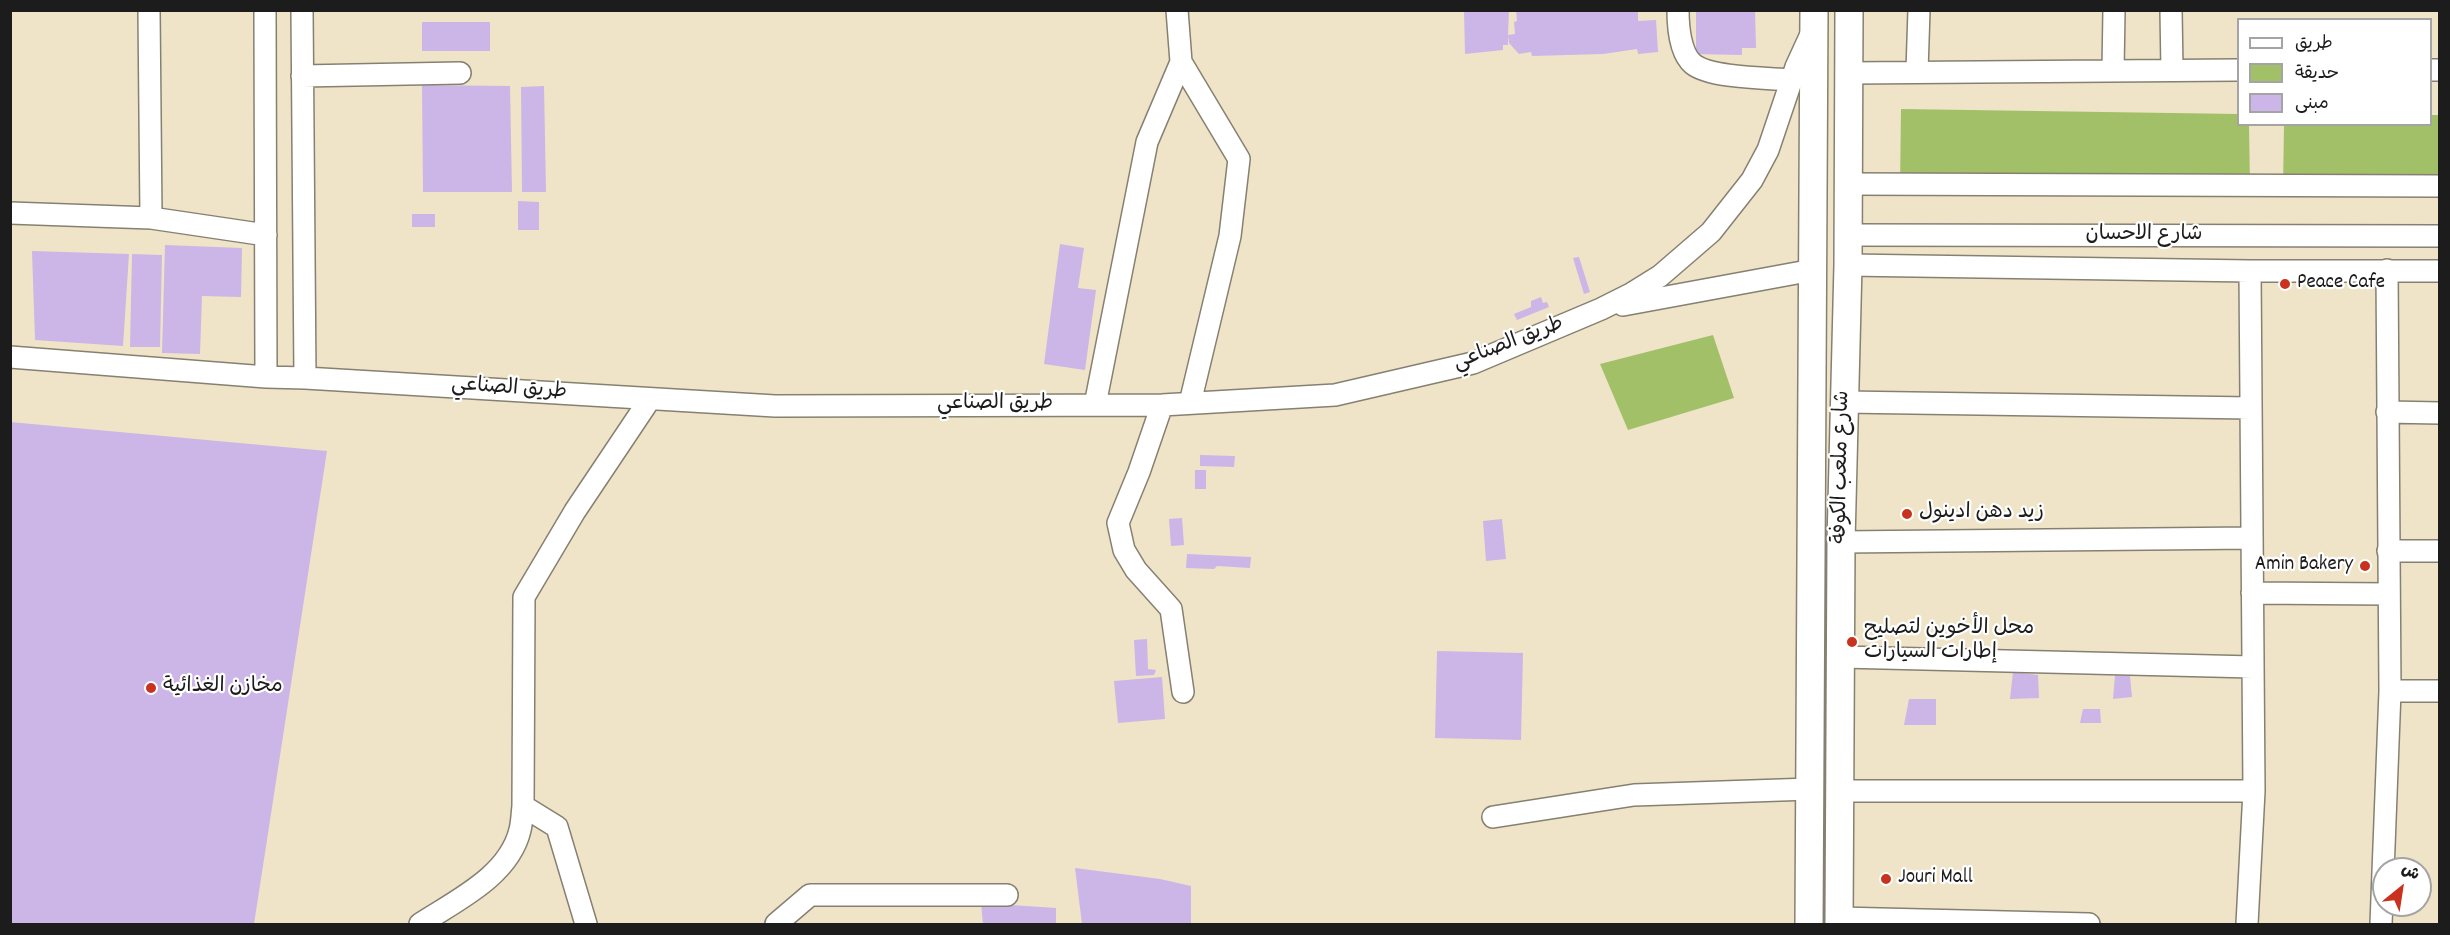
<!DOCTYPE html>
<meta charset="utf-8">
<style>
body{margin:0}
#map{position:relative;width:2450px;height:935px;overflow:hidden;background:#efe4c7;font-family:Dekko,"Playpen Sans Arabic",sans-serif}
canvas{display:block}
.frame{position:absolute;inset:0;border:12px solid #1c1c1c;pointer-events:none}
.legend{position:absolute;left:2237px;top:18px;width:195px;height:108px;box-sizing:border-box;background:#fff;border:2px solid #a4a4a4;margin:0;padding:8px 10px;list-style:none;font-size:18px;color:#1c1c1c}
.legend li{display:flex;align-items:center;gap:12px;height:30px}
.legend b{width:30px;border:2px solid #a4a4a4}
.north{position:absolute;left:2372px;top:857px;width:60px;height:60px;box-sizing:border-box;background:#fff;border:2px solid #a4a4a4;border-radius:50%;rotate:30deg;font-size:16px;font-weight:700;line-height:24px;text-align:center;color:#1c1c1c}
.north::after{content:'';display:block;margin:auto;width:21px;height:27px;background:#c8321e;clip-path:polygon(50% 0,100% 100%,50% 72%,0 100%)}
</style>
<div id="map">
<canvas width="2450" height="935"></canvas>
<div class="frame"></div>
<ul class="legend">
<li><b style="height:8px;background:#fff"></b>طريق</li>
<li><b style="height:16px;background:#a1c068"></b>حديقة</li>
<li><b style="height:16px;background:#ccb5e7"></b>مبنى</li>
</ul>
<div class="north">ش</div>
</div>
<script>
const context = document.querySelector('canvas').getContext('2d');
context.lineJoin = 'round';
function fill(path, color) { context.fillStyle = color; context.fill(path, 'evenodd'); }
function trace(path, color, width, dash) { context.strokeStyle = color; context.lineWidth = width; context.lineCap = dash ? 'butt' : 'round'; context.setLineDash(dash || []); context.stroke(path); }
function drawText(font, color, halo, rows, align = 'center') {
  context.font = font + ' Dekko,"Playpen Sans Arabic",sans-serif'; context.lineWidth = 4.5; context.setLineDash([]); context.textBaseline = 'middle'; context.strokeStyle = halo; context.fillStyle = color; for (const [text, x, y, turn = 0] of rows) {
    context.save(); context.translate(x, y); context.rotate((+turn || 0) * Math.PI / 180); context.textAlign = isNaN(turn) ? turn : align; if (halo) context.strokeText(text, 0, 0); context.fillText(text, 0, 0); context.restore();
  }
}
const green = new Path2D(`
 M1901 109 2238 114V124L2249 125 2250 187 1900 189Z
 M2431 115H2439V186H2283L2284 125 2430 124Z
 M1713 335 1734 398 1628 430 1600 364Z`);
const building = new Path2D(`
 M1464 10H1509L1508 35 1515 34 1514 22 1517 21 1516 10H1638V21L1656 20 1658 52 1638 54 1637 49 1603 54 1532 56 1531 52 1519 54 1509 43 1508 35V45H1503V50L1465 54Z
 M1696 10H1755L1756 48H1742V55L1696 54Z
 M422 22H490V51H422Z
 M422 85 510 86 512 192H423Z
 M544 86 546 192H522L521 87Z
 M518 201 539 202V230H518Z
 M412 214H435V227H412Z
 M1060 244 1084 248 1078 288 1096 290 1085 370 1044 364Z
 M165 245 242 248 241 297 202 296 200 354 162 353Z
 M32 251 129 254 123 346 35 340Z
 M132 254 162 255 160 347H130Z
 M1579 257 1590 292 1584 294 1573 258Z
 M1541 297 1543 303 1547 302 1549 307 1517 320 1514 314 1531 307V301Z
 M10 422 327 451 254 924H10Z
 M1200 455 1235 456 1234 467 1200 466Z
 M1195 470H1206V489H1195Z
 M1182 518 1184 545 1171 546 1169 519Z
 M1502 519 1506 559 1486 561 1483 521Z
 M1187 554 1251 557 1250 568 1217 566 1214 569 1186 568Z
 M1147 639 1148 669 1156 670 1154 675 1136 676 1134 640Z
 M1437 651 1523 653 1521 740 1435 738Z
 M2013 672 2038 675 2039 698 2010 699Z
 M2115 675 2130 676 2132 697 2113 699Z
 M1162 677 1165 719 1118 723 1114 681Z
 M1909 699H1936V725H1904Z
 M2083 709H2100L2101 723H2080Z
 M1075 868 1160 879 1191 886V924H1082Z
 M981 903 1056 908V924H983Z`);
const minor = new Path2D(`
 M149 10 151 218
 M265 10 266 377
 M302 10 305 378
 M1678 10C1678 26 1680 53 1693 64 1710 78 1767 78 1791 80
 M2171 10 2172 70
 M1181 62 1239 159 1230 236 1190 403
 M2430 70H2440
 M1917 71 1919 10
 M2113 71 2114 10
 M1850 73 2238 70
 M302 76 460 73
 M1849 184 2440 186
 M10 213 151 218 266 235
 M1849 235 2440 236
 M1848 265 2250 271H2440
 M1623 305 1813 270
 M10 357 266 377 305 378 775 406 1162 405 1335 395 1473 363 1601 309 1631 294 1660 276 1711 232 1752 180 1768 150 1796 67 1813 30
 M1844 402 2251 408
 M1095 405 1147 142 1181 62 1177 10
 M1162 405 1139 472 1118 523 1124 550 1136 570 1171 609 1183 692
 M2387 412 2440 413
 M1841 542 2252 538
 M2388 551H2440
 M2252 593 2389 594
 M1842 657 2253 667
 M2390 691H2440
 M1840 791H2254
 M523 806 557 827 586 924
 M1493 817 1634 795 1810 789
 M1839 918 2089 924
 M420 924C457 900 509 876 520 830 522 822 522 814 523 806L524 597 575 511 650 399
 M776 924 810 895H1007
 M2247 924 2254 791 2250 271
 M2381 924 2390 691 2387 270`);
const major = new Path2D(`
 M1809 924 1814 10
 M1839 924 1841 542 1848 265 1849 10`);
const markers = [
 [2285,284,6,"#c8321e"],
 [1907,514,6,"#c8321e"],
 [2365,566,6,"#c8321e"],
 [1852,642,6,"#c8321e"],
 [151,688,6,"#c8321e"],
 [1886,879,6,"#c8321e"]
];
const streetNames = [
 ["شارع الاحسان",2144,236],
 ["طريق الصناعي",1509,345,-21],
 ["طريق الصناعي",509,390,4],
 ["طريق الصناعي",995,405],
 ["شارع ملعب الكوفة",1843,467,-89]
];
const poiNames = [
 ["Peace Cafe",2297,284],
 ["زيد دهن ادينول",1919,514],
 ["Amin Bakery",2353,566,"right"],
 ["محل الأخوين لتصليح",1864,630],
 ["إطارات السيارات",1864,654],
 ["مخازن الغذائية",163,688],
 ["Jouri Mall",1898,879]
];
fill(green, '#a1c068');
fill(building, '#ccb5e7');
trace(minor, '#868072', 24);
trace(major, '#868072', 30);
trace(minor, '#fff', 21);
trace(major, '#fff', 27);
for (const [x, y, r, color] of markers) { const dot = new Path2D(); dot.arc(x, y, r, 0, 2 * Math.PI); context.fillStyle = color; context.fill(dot); trace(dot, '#fff', 2); }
drawText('21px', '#1c1c1c', '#fff', streetNames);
drawText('21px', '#1c1c1c', '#fff', poiNames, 'left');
</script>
